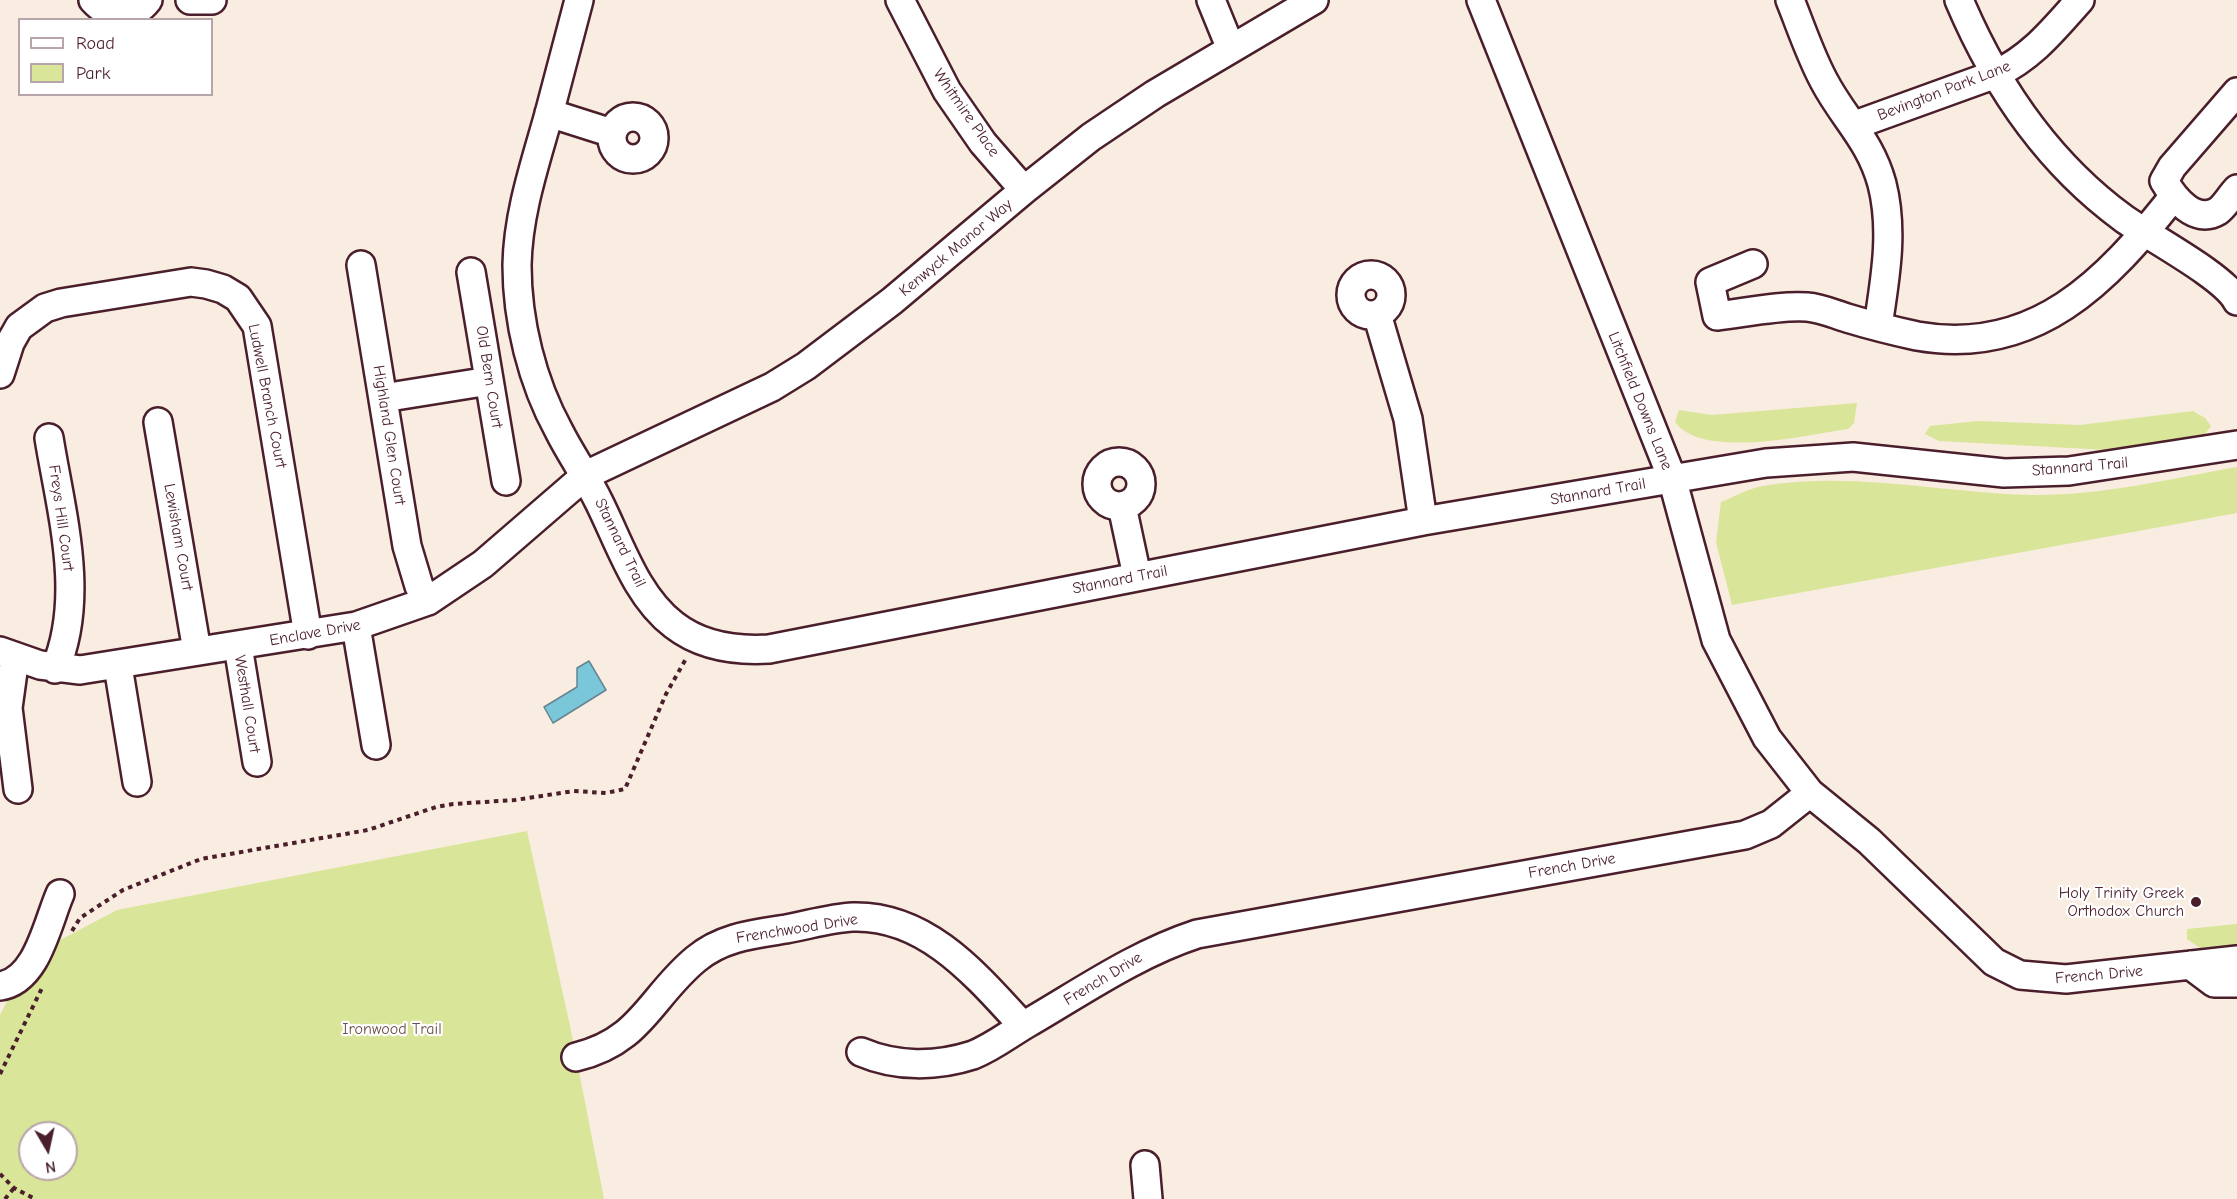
<!DOCTYPE html>
<style>
body{margin:0}
#map{position:relative;width:2237px;height:1199px;overflow:hidden;background:#f9ece1;font-family:"Comic Neue",sans-serif}
canvas{display:block}
.legend{position:absolute;left:18px;top:18px;width:195px;height:78px;box-sizing:border-box;background:#fff;border:2px solid #b7a5aa;margin:0;padding:8px 10px;list-style:none;font-size:18px;color:#4a1f2b}
.legend li{display:flex;align-items:center;gap:12px;height:30px}
.legend b{width:30px;border:2px solid #b7a5aa}
.north{position:absolute;left:18px;top:1121px;width:60px;height:60px;box-sizing:border-box;background:#fff;border:2px solid #b7a5aa;border-radius:50%;rotate:171deg;font-size:16px;font-weight:700;line-height:24px;text-align:center;color:#4a1f2b}
.north::after{content:'';display:block;margin:auto;width:21px;height:27px;background:#4a1f2b;clip-path:polygon(50% 0,100% 100%,50% 72%,0 100%)}
</style>
<div id="map">
<canvas width="2237" height="1199"></canvas>
<ul class="legend">
<li><b style="height:8px;background:#fff"></b>Road</li>
<li><b style="height:16px;background:#d9e598"></b>Park</li>
</ul>
<div class="north">N</div>
</div>
<script>
const context = document.querySelector('canvas').getContext('2d');
context.lineJoin = 'round';
function fill(path, color) { context.fillStyle = color; context.fill(path, 'evenodd'); }
function trace(path, color, width, dash) { context.strokeStyle = color; context.lineWidth = width; context.lineCap = dash ? 'butt' : 'round'; context.setLineDash(dash || []); context.stroke(path); }
function drawText(font, color, halo, rows, align = 'center') {
  context.font = font + ' "Comic Neue",sans-serif'; context.lineWidth = 4.5; context.setLineDash([]); context.textBaseline = 'middle'; context.strokeStyle = halo; context.fillStyle = color; for (const [text, x, y, turn = 0] of rows) {
    context.save(); context.translate(x, y); context.rotate((+turn || 0) * Math.PI / 180); context.textAlign = isNaN(turn) ? turn : align; if (halo) context.strokeText(text, 0, 0); context.fillText(text, 0, 0); context.restore();
  }
}
const green = new Path2D(`
 M1857 403 1854 423 1848 429C1806 435 1703 460 1675 422L1679 410 1712 415Z
 M2193 411 2205 418 2211 426 2205 434 2108 450 1939 441 1925 434 1930 426 1977 421 2080 425Z
 M2237 467V513L1732 605 1716 542 1721 502C1734 497 1749 488 1763 486 1853 471 1941 493 2030 495 2100 496 2169 479 2237 467Z
 M527 831 570 1026 604 1199H0V1015L30 956 117 910ZM30 1133H66V1169H30Z
 M2237 924V945L2200 948 2187 939V929Z`);
const water = new Path2D(`
 M589 661 606 690 553 723 544 707 577 687V668Z`);
const path = new Path2D(`
 M72 931 80 918 123 890 201 859 368 830 436 807 453 804 515 800 574 791 606 793 625 789 666 694 687 657
 M0 1074 42 988
 M0 1174 14 1188 35 1199
 M5 1199 14 1188`);
const minor = new Path2D(`
 M93 0C108 17 134 19 148 0
 M190 0H212
 M579 0C569 38 559 76 549 114 535 164 518 213 517 265 517 321 532 382 559 431 571 455 587 477 599 502 620 544 636 596 674 625 701 646 736 651 769 649L1423 521 1766 463 1853 457 2004 473 2069 471 2237 445
 M900 0 947 91 983 143 1024 190
 M1211 0 1231 49
 M1481 0 1672 478 1716 640 1767 738 1810 793 1869 841 1994 962 2020 975 2066 979 2237 960
 M1790 0C1801 27 1810 55 1824 81 1844 119 1870 140 1882 184 1894 231 1885 279 1878 326
 M1959 0C1995 85 2048 163 2123 218 2149 237 2224 276 2237 301
 M2237 92 2172 167 2164 181C2174 198 2195 225 2218 211 2225 206 2231 195 2237 189
 M549 113 612 133
 M612 138a21 21 0 1 1 42 0a21 21 0 1 1-42 0Z
 M1855 125 1996 74C2033 56 2053 30 2080 0
 M1753 264 1710 282 1717 316C1744 313 1780 305 1807 307 1821 308 1834 314 1847 318 1870 325 1894 331 1917 336 2035 357 2107 281 2173 197
 M361 265 407 546 419 586 428 601
 M471 272 506 481
 M1351 295a20 20 0 1 1 40 0a20 20 0 1 1-40 0Z
 M1377 314 1408 419 1423 521
 M0 374 10 343 19 327 45 308 61 303 191 282 206 284 223 289 238 298 257 326 308 635
 M383 398 489 381
 M158 422 197 651
 M49 438C61 512 86 597 55 669
 M1097 484a22 22 0 1 1 44 0a22 22 0 1 1-44 0Z
 M1122 506 1137 576
 M356 626 376 745
 M238 646 257 762
 M0 651 40 665 80 670 356 626 428 601 483 564 586 475 772 387 806 366 892 301 1024 190 1091 137 1155 94 1314 0
 M15 657 8 708 18 789
 M118 666 137 782
 M2190 965 2214 983H2237
 M0 986C37 981 47 924 60 894
 M861 1052C896 1067 936 1067 973 1055 993 1047 1009 1034 1028 1023 1083 991 1136 954 1197 934L1745 835 1771 824 1810 793
 M576 1057C642 1041 650 997 696 959 722 937 754 934 786 929 808 925 831 918 853 917 927 915 977 976 1023 1026
 M1145 1165 1148 1199`);
const markers = [
 [2196,902,6,"#4a1f2b"]
];
const streetNames = [
 ["Bevington Park Lane",1944,91,-21],
 ["Whitmire Place",966,113,55],
 ["Kenwyck Manor Way",956,248,-40],
 ["Old Bern Court",489,377,81],
 ["Ludwell Branch Court",267,396,79],
 ["Litchfield Downs Lane",1640,401,68],
 ["Highland Glen Court",389,435,81],
 ["Stannard Trail",2080,467,-5],
 ["Stannard Trail",1598,492,-10],
 ["Freys Hill Court",61,518,82],
 ["Lewisham Court",178,537,80],
 ["Stannard Trail",620,543,64],
 ["Stannard Trail",1120,580,-11],
 ["Enclave Drive",315,633,-10],
 ["Westhall Court",247,704,81],
 ["French Drive",1572,866,-10],
 ["Frenchwood Drive",797,929,-9],
 ["French Drive",2099,975,-5],
 ["French Drive",1103,979,-31]
];
const poiNames = [
 ["Holy Trinity Greek",2184,893],
 ["Orthodox Church",2184,911]
];
const parkNames = [
 ["Ironwood Trail",392,1029]
];
fill(green, '#d9e598');
fill(water, '#7ac7d9');
trace(water, '#678493', 1.5);
trace(minor, '#4a1f2b', 32);
trace(path, '#4a1f2b', 4, [4.5, 4.5]);
trace(minor, '#fff', 27);
for (const [x, y, r, color] of markers) { const dot = new Path2D(); dot.arc(x, y, r, 0, 2 * Math.PI); context.fillStyle = color; context.fill(dot); trace(dot, '#fff', 2); }
drawText('16px', '#4a1f2b', '#fff', streetNames);
drawText('16px', '#4a1f2b', '#fff', poiNames, 'right');
drawText('16px', '#6e5046', '#fff', parkNames);
</script>
